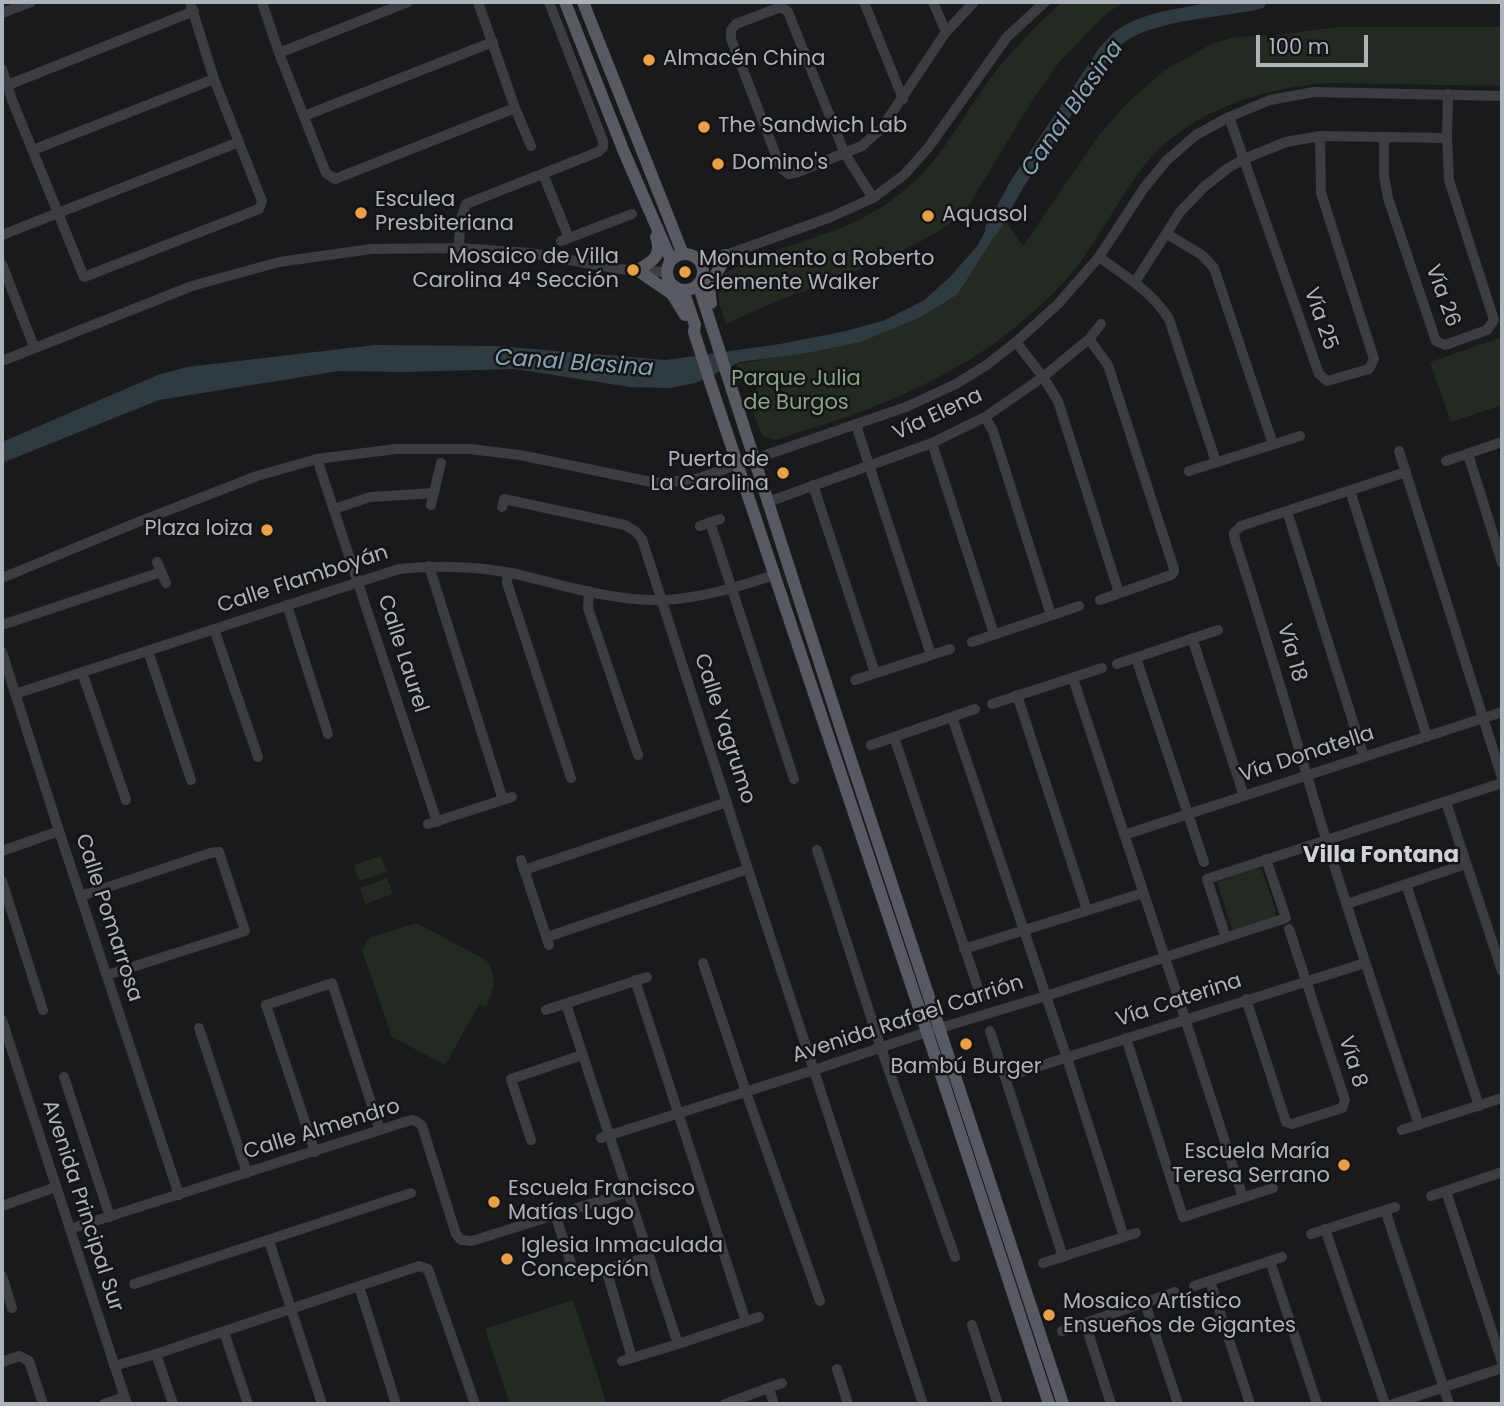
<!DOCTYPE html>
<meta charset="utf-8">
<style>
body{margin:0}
#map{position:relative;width:1504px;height:1406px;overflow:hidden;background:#1a1a1c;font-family:Poppins,sans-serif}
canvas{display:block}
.frame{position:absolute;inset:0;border:4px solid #adb3bb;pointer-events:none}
.scale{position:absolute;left:1256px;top:35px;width:112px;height:32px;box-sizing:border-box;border:4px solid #adb3bb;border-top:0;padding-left:9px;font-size:21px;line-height:24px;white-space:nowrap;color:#adb3bb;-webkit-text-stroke:5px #151517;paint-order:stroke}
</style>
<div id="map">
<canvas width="1504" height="1406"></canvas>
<div class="frame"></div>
<div class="scale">100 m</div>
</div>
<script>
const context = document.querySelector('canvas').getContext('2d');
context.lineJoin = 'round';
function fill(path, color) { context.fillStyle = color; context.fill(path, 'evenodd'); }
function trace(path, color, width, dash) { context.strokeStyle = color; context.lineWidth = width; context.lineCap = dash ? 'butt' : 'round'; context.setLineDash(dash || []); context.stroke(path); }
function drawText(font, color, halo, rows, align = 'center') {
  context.font = font + ' Poppins,sans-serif'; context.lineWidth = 5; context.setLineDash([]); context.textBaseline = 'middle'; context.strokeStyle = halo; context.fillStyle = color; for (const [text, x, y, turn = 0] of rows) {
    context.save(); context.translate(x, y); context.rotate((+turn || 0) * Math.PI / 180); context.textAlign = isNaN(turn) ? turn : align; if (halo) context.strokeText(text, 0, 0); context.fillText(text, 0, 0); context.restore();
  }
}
const green = new Path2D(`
 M1062 2H1124L1107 13 1060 61 1032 101 969 205C956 221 941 230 923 240 886 260 848 274 810 289 781 299 754 311 726 324 722 311 713 291 721 278 729 263 822 236 843 227 856 222 868 215 880 208 940 171 956 122 996 71 1016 46 1038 24 1062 2Z
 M1337 27H1502V86L1331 83C1265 87 1190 110 1146 163 1122 194 1104 229 1081 261 1066 282 1046 301 1026 318 958 379 861 415 774 440L763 436 761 433 750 405C762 400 758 388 751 381L744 383 737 364 861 342 921 317 957 295 1005 220 1023 246 1099 135 1128 102 1165 70 1213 43 1236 37 1276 35Z
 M1502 337V405L1451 422 1430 362Z
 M381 856 387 872 359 881 354 865Z
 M1257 868 1262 870 1276 911 1275 916 1235 930 1232 929 1217 882Z
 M387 878 393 894 365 904 360 888Z
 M417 923 487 961C498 979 494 988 486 1007L479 1005 445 1065 392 1037 362 950 370 937Z
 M573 1300 607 1404H510L485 1329Z`);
const water = new Path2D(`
 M999 207 1005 220 957 295 921 317 861 342 807 353 740 362 696 383 669 388 630 387 515 369 402 372 339 371 159 400 2 463V442L158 375 187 367 375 345 497 346 666 360 780 344 846 331 885 320 923 301 950 277 977 246Z`);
const river = new Path2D(`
 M992 229 1017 184 1105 52C1109 48 1113 43 1117 39 1147 13 1220 11 1259 2`);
const minor = new Path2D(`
 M262 2 279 53 326 173 335 179 515 108
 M478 2 515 108 531 146
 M864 2 903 99
 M933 2 946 32
 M2 13 31 2
 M279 53 408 2
 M2 69 12 100 84 277 259 209 262 201 214 79 190 2
 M8 85 194 11
 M304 116 493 42
 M1229 117 1319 374 1327 381 1369 369 1374 359 1321 193 1320 136
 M1384 138V176L1388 198 1436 341 1445 345 1487 330 1494 320 1449 180 1447 138 1448 94
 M33 150 214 79
 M543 174 569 238
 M873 198 845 154 788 12 783 8H778L736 24 731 30V39L779 163 783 170 789 174 798 172 862 146 881 129 946 32 974 2
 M1167 234 1202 255 1214 268 1273 444
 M2 235 239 142
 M561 241 632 214
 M459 248 460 221 466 204 598 152 603 147V141L549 2
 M1099 257C1125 276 1152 292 1169 319L1216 462
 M2 264 34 347
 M701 264 831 217 873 198 904 175 928 148 1007 37 1045 2
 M1135 282 1180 212 1204 187 1228 168 1244 159 1286 142 1320 136 1447 138
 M1089 339 1108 365 1174 569V572L1171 575 1100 600
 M1016 342 1043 377 1058 401 1119 593
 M2 361 192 286 279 262 371 249 459 248 530 253 620 269 666 272
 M985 417 993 431 1051 615
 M856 425 931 655
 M932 443 994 634
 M1399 451 1502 778
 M1468 454 1502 563
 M317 459 437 822
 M1446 461 1502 442
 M1189 471 1300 436
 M1406 472 1241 526 1234 533 1235 540C1267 638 1295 737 1325 836 1355 933 1387 1029 1419 1125
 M813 485 875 673
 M1350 490 1427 737
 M768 502 932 443 985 417 1043 377 1089 339 1101 324
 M431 505 441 463
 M502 507 504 499 625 525 635 531 642 539 748 869 923 1404
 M334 509 370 497 434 493
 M1287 511 1364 757
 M710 522 794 779
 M700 526 720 519
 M157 562 166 583
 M429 566 503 800
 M508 573 507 583 571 778
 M2 578 138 522 257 476 317 459 396 449H469L520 455 656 483 696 479 906 407 956 384 988 364 1016 342 1058 304 1099 257 1144 188 1167 160 1196 135 1229 117 1270 100 1314 92 1502 96
 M589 591 588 608 638 755
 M287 605 328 734
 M2 625 161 572
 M214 629 258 757
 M1192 638 1244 796
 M972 642 1079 606
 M148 651 191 780
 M2 652 59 831 179 1195
 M1136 658 1204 862
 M1117 664 1218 630
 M82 672 126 800
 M1073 678C1129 851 1188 1024 1243 1198
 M855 680 950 649
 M15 694 399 569C437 565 474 566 511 573 561 584 613 602 664 600 702 598 738 587 774 575
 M1017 695 1087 910
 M992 704 1102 668
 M952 717 1067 1058 1124 1237
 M894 737 981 997
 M871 745 975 709
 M1446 802 1502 971
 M428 824 512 797
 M1124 835 1502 712
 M817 850 881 1048 955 1257
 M2 851 59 831
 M521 860 549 945
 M524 870 727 802
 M2 881 43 1010
 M1406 884 1479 1106
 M81 896 210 853 219 852 245 931 107 975
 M1347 904 1466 864
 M547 937 748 869
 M1226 938 1207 879 1502 783
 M964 949 1143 893
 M703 963 746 1092 820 1301
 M635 980 746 1322
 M1246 999 1286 1122 1292 1124 1342 1108 1345 1100 1289 929
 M566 1004 678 1344
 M546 1010 647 977
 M2 1020 127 1404
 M199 1028 247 1173
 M990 1031 1063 1257
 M1126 1038 1183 1217 1273 1188
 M64 1077 110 1217
 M1005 1077 1365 963
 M1402 1130 1502 1098
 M601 1138 814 1070 927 1032 1046 996 1286 918 1266 859
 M531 1140 511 1079 582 1055
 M315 1152 266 1005 332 983 380 1130
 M1446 1191 1502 1362
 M1431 1196 1502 1172
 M2 1206 56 1187
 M1385 1210 1449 1404
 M555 1214 574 1273
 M70 1229 411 1120 416 1121 422 1126 456 1234 461 1240 472 1241 628 1192
 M1325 1229 1385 1404
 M1311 1234 1395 1207
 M269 1241 322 1404
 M1270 1261 1317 1404
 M1043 1263 1136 1233
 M2 1276 12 1308
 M1210 1281 1250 1404
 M134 1284 411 1193
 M359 1286 396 1404
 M1194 1286 1282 1257
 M1145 1303 1178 1404
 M1085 1323 1111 1404
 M972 1325 998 1404
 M1062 1331 1175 1292
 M224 1332 248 1404
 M156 1354 173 1404
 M632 1358 608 1276 613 1267 649 1257
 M622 1361 678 1344 759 1317
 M2 1362 19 1356 29 1361 43 1404
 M114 1366 156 1354 419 1266 428 1269 475 1404
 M837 1369 848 1404
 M769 1389 774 1404
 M104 1404 124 1397
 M725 1404 782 1383
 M1393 1404 1502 1368`);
const major = new Path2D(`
 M565 2 624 152 671 260
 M583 2 683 254
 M656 237C663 256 652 262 637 270L672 294 685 315
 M667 272a18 18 0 1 1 36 0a18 18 0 1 1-36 0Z
 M698 284 847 748 1063 1404
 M683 290 695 325 694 332 710 382 927 1032 1049 1404
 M711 303C706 278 719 276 725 255`);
const markers = [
 [649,60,7,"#eaa044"],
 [704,127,7,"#eaa044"],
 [718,164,7,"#eaa044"],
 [361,213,7,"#eaa044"],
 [928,216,7,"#eaa044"],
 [633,270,7,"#eaa044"],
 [685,272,7,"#eaa044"],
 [783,473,7,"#eaa044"],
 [267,530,7,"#eaa044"],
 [966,1044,7,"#eaa044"],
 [1344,1165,7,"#eaa044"],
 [494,1202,7,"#eaa044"],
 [507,1259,7,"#eaa044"],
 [1049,1315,7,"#eaa044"]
];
const poiNames = [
 ["Almacén China",663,60],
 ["The Sandwich Lab",718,127],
 ["Domino's",732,164],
 ["Esculea",375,201],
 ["Presbiteriana",375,225],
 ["Aquasol",942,216],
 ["Mosaico de Villa",619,258,"right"],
 ["Carolina 4ª Sección",619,282,"right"],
 ["Monumento a Roberto",699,260],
 ["Clemente Walker",699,284],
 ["Puerta de",769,461,"right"],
 ["La Carolina",769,485,"right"],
 ["Plaza loiza",253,530,"right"],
 ["Bambú Burger",966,1068,"center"],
 ["Escuela María",1330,1153,"right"],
 ["Teresa Serrano",1330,1177,"right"],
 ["Escuela Francisco",508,1190],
 ["Matías Lugo",508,1214],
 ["Iglesia Inmaculada",521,1247],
 ["Concepción",521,1271],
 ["Mosaico Artístico",1063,1303],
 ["Ensueños de Gigantes",1063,1327]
];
const streetNames = [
 ["Vía 26",1442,296,70],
 ["Vía 25",1320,319,71],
 ["Vía Elena",938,415,-25],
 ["Calle Flamboyán",303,580,-18],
 ["Vía 18",1291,653,74],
 ["Calle Laurel",402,654,72],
 ["Calle Yagrumo",724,729,72],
 ["Vía Donatella",1307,755,-18],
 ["Calle Pomarrosa",108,918,72],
 ["Vía Caterina",1179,1001,-18],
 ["Avenida Rafael Carrión",908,1020,-18],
 ["Vía 8",1352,1062,73],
 ["Calle Almendro",322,1130,-17],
 ["Avenida Principal Sur",82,1206,72]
];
const parkNames = [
 ["Parque Julia",796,380],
 ["de Burgos",796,404]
];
const waterNames = [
 ["Canal Blasina",1073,109,-55],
 ["Canal Blasina",574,364,4]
];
const neighbourhoodNames = [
 ["Villa Fontana",1381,856]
];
fill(green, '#222a22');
fill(water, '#303b40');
trace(river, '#303b40', 14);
trace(minor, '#3b3d41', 10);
trace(major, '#575a60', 12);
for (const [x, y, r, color] of markers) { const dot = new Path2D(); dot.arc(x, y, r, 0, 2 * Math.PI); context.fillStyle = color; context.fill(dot); trace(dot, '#151517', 2.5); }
drawText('21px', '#adb3bb', '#151517', poiNames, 'left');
drawText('21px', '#adb3bb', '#151517', streetNames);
drawText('21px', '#87a585', '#151517', parkNames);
drawText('italic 23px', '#87a4b4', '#151517', waterNames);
drawText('bold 23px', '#ced2d7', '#151517', neighbourhoodNames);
</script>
